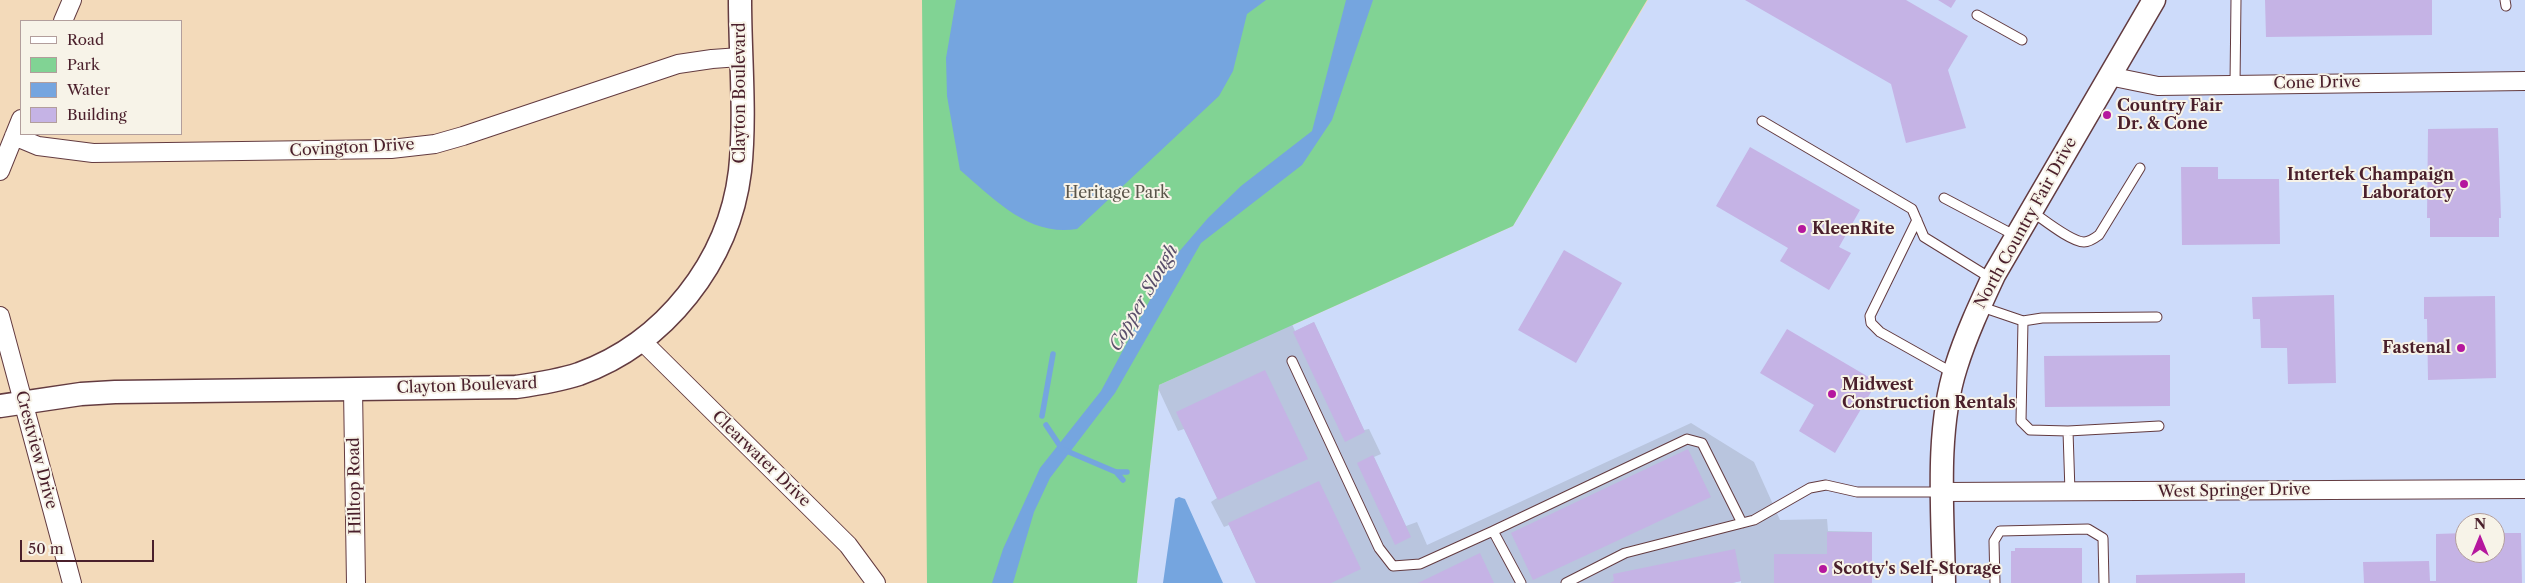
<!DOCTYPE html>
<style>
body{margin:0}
#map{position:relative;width:2525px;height:583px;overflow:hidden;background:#f3daba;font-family:"Libre Caslon Text",serif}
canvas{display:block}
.legend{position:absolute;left:20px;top:20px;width:162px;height:115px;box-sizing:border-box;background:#f7f3e8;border:1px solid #b29e9c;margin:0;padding:6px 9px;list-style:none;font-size:15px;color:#4a1f2b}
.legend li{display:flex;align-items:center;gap:10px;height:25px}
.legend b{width:25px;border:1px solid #b29e9c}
.north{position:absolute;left:2455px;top:513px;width:50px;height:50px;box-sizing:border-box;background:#f7f3e8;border:1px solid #b29e9c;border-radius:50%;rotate:0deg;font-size:14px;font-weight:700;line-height:20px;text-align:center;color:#4a1f2b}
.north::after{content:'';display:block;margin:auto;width:18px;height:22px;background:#b5179e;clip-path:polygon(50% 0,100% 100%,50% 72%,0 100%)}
.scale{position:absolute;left:20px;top:540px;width:134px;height:22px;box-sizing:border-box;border:2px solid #4a1f2b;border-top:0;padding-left:6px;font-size:15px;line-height:18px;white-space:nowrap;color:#4a1f2b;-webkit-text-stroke:4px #f7f3e8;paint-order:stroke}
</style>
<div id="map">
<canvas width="2525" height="583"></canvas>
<ul class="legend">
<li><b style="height:6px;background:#fff"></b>Road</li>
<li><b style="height:14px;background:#81d394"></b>Park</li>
<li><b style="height:14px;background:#75a5df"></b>Water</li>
<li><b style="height:14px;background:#c5b3e5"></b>Building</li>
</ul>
<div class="north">N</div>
<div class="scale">50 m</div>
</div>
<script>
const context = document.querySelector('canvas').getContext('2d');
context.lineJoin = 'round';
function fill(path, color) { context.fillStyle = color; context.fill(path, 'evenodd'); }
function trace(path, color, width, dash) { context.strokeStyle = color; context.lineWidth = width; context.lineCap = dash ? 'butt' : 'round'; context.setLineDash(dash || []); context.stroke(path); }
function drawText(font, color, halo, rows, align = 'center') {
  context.font = font + ' "Libre Caslon Text",serif'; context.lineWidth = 4; context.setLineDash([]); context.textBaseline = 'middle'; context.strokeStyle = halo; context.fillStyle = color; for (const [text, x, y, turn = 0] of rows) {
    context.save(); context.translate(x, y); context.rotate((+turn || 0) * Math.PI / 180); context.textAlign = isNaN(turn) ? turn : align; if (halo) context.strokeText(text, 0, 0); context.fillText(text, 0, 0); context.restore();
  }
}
const built = new Path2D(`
 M1648 0H2525V583H1137L1159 385 1513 226ZM2465 523H2495V553H2465Z`);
const industrial = new Path2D(`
 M1314 322 1364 430 1369 429 1381 454 1374 457 1406 526 1417 522 1427 545 1691 423 1754 462 1780 520 1827 519 1828 531 1872 532V583H1741V581L1732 583H1256L1229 525 1224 527 1211 502 1217 498 1184 429 1178 431 1157 386 1292 324 1295 331Z`);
const green = new Path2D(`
 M922 0H1647L1513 226 1159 385 1137 583H927Z`);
const water = new Path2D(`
 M956 0H1266L1247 14 1233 71 1219 96 1077 229C1029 237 994 199 960 170L947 96 946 58Z
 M1346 0H1373L1332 120 1302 165 1201 243 1115 393 1050 478 1034 512 1013 583H992L1003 549 1040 468 1101 391 1171 261 1208 218 1241 186 1312 131Z
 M1179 497 1185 499 1223 583H1163L1175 499Z`);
const stream = new Path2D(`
 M1042 416 1053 354
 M1046 425 1062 449 1116 472H1127
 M1116 472 1123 480`);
const building = new Path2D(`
 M1745 0H1906L1968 36 1948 70 1966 128 1906 143 1891 84Z
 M1938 0H1956L1951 8Z
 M2265 0H2432V35L2266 37Z
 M2498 128 2501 218H2499V237H2430V218H2427L2428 129Z
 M1750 147 1860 210 1839 247 1851 253 1829 290 1780 261 1788 248 1716 206Z
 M2181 167H2218V179H2279L2280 244 2182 245Z
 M1564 250 1622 283 1576 363 1518 330Z
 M2334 295 2336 383 2288 384 2287 348H2261L2260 319H2253L2252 297Z
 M2495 296 2496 378 2428 380 2427 319H2424V297Z
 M1314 322 1365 432 1345 442 1293 332Z
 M1787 329 1877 382 1835 453 1799 431 1814 405 1760 373Z
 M2170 355V406L2045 407 2044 356Z
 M1265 370 1308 459 1218 500 1176 412Z
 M1688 449 1711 497 1533 580 1511 533Z
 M1373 455 1411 537 1395 545 1357 463Z
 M1319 481 1361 569 1331 583H1256L1228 523Z
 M1827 532H1872V583H1774V554H1827Z
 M2465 533V553H2495V533H2521L2522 583H2364L2363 562 2429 561 2430 581H2436V534Z
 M2015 548H2082V583H2011V551H2015Z
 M1735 549 1741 581 1732 583H1610L1614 581 1613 574Z
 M1480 553 1494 583H1418Z
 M2245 573V583H2136V575Z`);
const service = new Path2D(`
 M2505 0 2506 6
 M1977 15 2022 40
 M2235 84 2236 0
 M1762 121 1912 209 1924 237 1992 279
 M1944 198 2016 236
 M2031 211C2043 219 2071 242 2084 242 2090 242 2095 238 2099 235L2140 168
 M1917 220 1870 316 1871 323 1880 332 1953 373
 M1979 306 2023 321 2021 421 2030 430 2068 431 2070 492
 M2023 321 2042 318 2157 317
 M1292 361 1379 548 1393 566 1420 564 1493 531 1521 583
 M2068 431 2159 426
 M1493 531 1687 439 1702 443 1742 523
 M1566 583 1625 553 1754 520 1810 488 1826 485 1857 492H1941
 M1995 583 1994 541 2000 531 2088 529 2103 538 2104 583`);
const minor = new Path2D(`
 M63 21 72 0
 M2109 76 2158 86 2525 81
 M14 136 38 146 93 153 391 149 435 144 463 136 678 64 712 59 740 57
 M0 171 21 119
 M0 316 72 583
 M641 340 848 545 876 583
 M353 389 356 583
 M1943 492 2525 489`);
const tertiary = new Path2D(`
 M0 406 81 394 115 392 516 387C537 384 558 381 579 374 665 343 729 262 740 171 746 115 740 56 740 0
 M1944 583C1943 515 1935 432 1956 367 1966 335 1980 305 1994 275L2154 0`);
const markers = [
 [2107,115,5,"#b5179e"],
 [2464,184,5,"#b5179e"],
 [1802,229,5,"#b5179e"],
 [2461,348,5,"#b5179e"],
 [1832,394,5,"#b5179e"],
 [1823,569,5,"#b5179e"]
];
const streetNames = [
 ["Cone Drive",2317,83,-1],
 ["Clayton Boulevard",740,93,-90],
 ["Covington Drive",352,148,-3],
 ["North Country Fair Drive",2026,223,-61],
 ["Clayton Boulevard",467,386,-2],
 ["Crestview Drive",36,450,75],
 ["Clearwater Drive",761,459,44],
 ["Hilltop Road",355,486,-91],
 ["West Springer Drive",2234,491,-1]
];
const poiNames = [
 ["Country Fair",2117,106],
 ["Dr. & Cone",2117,124],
 ["Intertek Champaign",2454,175,"right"],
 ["Laboratory",2454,193,"right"],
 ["KleenRite",1812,229],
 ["Fastenal",2451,348,"right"],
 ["Midwest",1842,385],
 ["Construction Rentals",1842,403],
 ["Scotty's Self-Storage",1833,569]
];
const parkNames = [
 ["Heritage Park",1117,193]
];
const waterNames = [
 ["Copper Slough",1144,298,-60]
];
fill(built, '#cddbfa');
fill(industrial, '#b9c5de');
fill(green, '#81d394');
fill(water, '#75a5df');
trace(stream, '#75a5df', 5.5);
fill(building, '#c5b3e5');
trace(service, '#633b40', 11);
trace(minor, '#633b40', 20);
trace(tertiary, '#633b40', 25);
trace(service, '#fff', 9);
trace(minor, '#fff', 18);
trace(tertiary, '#fff', 22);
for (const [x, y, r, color] of markers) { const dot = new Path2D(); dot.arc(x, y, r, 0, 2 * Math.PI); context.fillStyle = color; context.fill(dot); trace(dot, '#f7f3e8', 2); }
drawText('16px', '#4a1f2b', '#f7f3e8', streetNames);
drawText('bold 16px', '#4a1f2b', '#f7f3e8', poiNames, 'left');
drawText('16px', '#5a554a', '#f7f3e8', parkNames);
drawText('italic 18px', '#594e6a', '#f7f3e8', waterNames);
</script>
